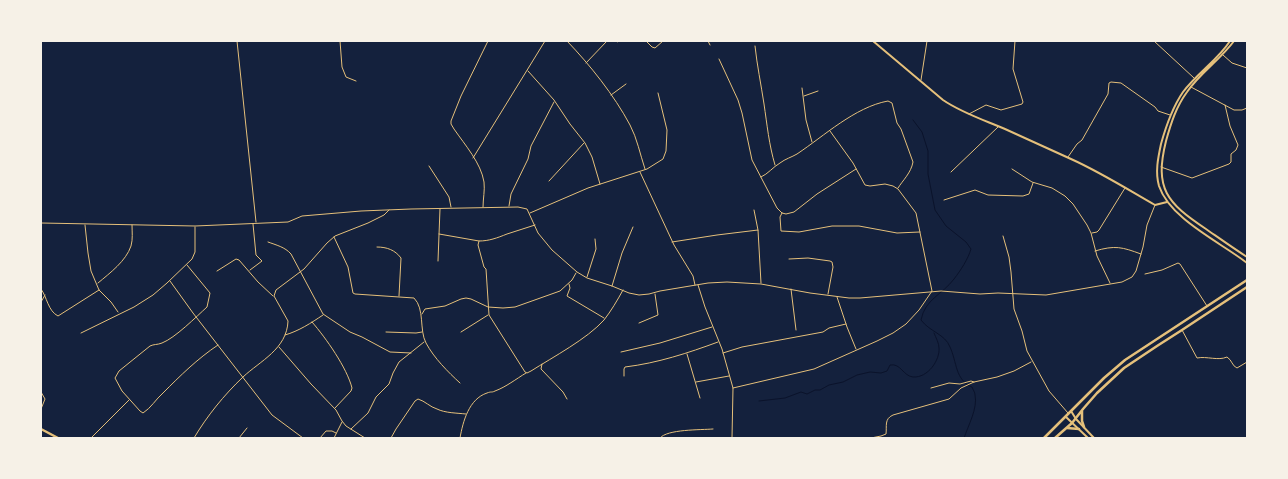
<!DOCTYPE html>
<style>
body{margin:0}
#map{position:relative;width:1288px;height:479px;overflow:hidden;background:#14213d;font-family:Lora,serif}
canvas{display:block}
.frame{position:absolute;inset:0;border:42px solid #f6f1e7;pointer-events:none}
</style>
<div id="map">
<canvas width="1288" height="479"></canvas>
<div class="frame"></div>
</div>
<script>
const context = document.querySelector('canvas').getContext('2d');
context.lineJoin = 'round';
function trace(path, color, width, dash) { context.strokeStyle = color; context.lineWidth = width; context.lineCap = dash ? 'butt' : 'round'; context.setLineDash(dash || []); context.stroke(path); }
const stream = new Path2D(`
 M913 120 922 132 928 151V174L935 210 946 226 966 242 971 249C968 259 961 270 954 279 942 295 925 299 921 320 930 332 945 334 950 347 957 362 955 380 972 387 973 390 975 392 975 395 978 408 968 426 964 438
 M759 401 785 398 801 392 807 394 815 390H820L829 385 843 382 857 375 870 372 881 373 887 371 890 365C901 363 903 376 913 377 928 378 940 360 939 348 939 343 936 338 934 333`);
const minor = new Path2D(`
 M237 41 256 222
 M340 41 342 67 346 77 356 81
 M567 41C590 65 614 95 630 125 637 138 640 154 645 169
 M616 41 617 42
 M646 41 652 47 655 48 663 41
 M708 41 710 45
 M1154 41 1194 78
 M755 46C757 65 761 84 764 104 767 124 769 145 775 165
 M1223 55 1232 63 1247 68
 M719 59 738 100 742 113 752 160 777 208 782 213 786 214 794 212 817 194 856 169
 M586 63 607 41
 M528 71 554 100 570 124 585 143 592 157 600 184
 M921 80 927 41
 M1191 87 1234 110H1242L1247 108
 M802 88 806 120 812 142
 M611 95 626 84
 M804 96 818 91
 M969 114 986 105 1001 110 1022 104 1023 102 1013 69 1015 41
 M1068 157 1077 144 1082 140 1108 94 1109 83 1111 82 1121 83 1155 107 1158 111 1170 115
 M473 158 545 41
 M429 166 449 197 451 207
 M1161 167 1192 178 1229 164 1231 162V154L1236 150 1238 145 1230 126 1225 105
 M1012 169 1032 182 1052 188 1065 196 1073 204 1087 225 1091 233 1097 256 1110 283
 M640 172 674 245 693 276 695 285
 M951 172 998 127
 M761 177C768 174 773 167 780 163 785 159 792 157 797 154 824 136 855 107 888 101L892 103 897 123 901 129 913 162C911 173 903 180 898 188
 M549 181 584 143
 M944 200 975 190 988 195 1023 196 1029 194 1033 183
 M509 206 511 194 528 159 531 146 554 102
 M483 207C483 199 485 190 484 182 481 163 465 145 454 129L451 124V121L461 96 488 41
 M754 210 758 230
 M530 213 588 188 647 169 663 159 666 151 667 130 658 93
 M782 213 780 217 781 231 799 232 832 226H859L897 233 920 232
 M41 223 195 226 288 222 302 216 361 211 411 209 518 207 527 209 538 233 552 250 577 272 587 278 612 286 629 293 639 295 649 294 660 291 708 283 727 282 761 284 810 293 849 298H860L941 291 980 294 998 293 1046 295 1122 282 1132 277 1136 271 1143 247 1147 225 1155 205
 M85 225 88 253 91 271 99 290 111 302 118 312
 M1092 233 1097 232 1099 230 1125 188
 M439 234 479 241C489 241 497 238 507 234 516 231 526 228 535 225
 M1003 236 1009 257 1011 272 1014 309 1022 331 1027 351 1049 391 1068 413
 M334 237 348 267 353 293 355 294 414 298C425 309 419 330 426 343 434 358 448 372 460 383
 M479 241 478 245 484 267 486 269 489 315 525 372 527 373 531 371C553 357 587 339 604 320 611 311 617 301 623 290
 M268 242C276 245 285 247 291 254L323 314 350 332 362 337 390 352 411 353
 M672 242 717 235 758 230 761 283
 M377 247C387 247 395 250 401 258L399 296
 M1095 251C1115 245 1122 247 1141 254
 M789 259 808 258 830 261 832 262 833 267 828 294
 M438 261 440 209
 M187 265 210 293 207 307C196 317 175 338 162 343 157 345 154 344 150 346L119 371 115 378 122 391 140 411 143 413C151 408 156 399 163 393 180 376 197 359 218 345
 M250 270 262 261 256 255 253 224
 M217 271 236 259 239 260 258 282 273 296
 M1145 274 1162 270 1178 263 1180 264 1207 306
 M587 277 596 249 595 239
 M170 281 193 313 272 415 303 438
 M98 283C110 273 126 261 131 246 133 239 132 232 132 225
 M569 284 570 288 567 296 604 318
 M698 285 705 307 722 349 733 388 732 438
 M612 286 622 253 633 227
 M41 289C47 297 48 311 58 316L99 290
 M791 289 796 330
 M837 297 847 327 856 349
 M41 302 45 295
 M422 314 425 309 445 306 461 299 466 298 471 299 488 307 503 308 515 307 560 291 572 280 576 273
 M312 322C326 338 347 368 352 388L351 391 335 408
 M639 323 658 315 655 294
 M1182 330 1197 358C1207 356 1218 361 1227 357 1232 360 1232 366 1237 368L1247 362
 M386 332 416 333 422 332
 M461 332 488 315
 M81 333 134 307 153 295 167 283 192 259 195 252V227
 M285 335C299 331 311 323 323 315
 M279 347 311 384 336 410 342 421 346 426 365 438
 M621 352 660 343 712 327
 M723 353 742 347 823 332 829 328 846 324
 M687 354 700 398
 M542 364 541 369 563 392 567 399
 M624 376V369L625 367C658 363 688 353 718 342
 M696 382 729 376
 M733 388 814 369 877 341 893 333 906 324 919 310 932 291 916 213 898 189 893 186 885 184 870 186 865 185 853 163 830 131
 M931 388 949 383 960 384 971 381 974 382
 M41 392 45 399 41 409
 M351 429 368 413 376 397 389 384 393 373 399 362 424 342
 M91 438 129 400
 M194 438C207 416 224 395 243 377 260 361 287 349 288 321L274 296 276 290 304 269 327 243 335 236 368 223 384 215 389 210
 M239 438 247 428
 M320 438 326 431H332L336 433
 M334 438 342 422
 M391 438 396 429 415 401 418 399C425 401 430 407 437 409 445 413 457 413 466 414
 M460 438C463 421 469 399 487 393 492 391 491 393 495 391 506 387 516 379 526 373
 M660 438C667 429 701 430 713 429
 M871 438 881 436 886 434C887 426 884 419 893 415L949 399 961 388 974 382 997 377 1014 371 1031 362`);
const tertiary = new Path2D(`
 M873 41 943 100C962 113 984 120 1005 129 1027 139 1049 149 1071 159 1100 172 1127 189 1155 205L1167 202
 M1071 411 1076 419 1094 438
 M1066 417 1088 438`);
const secondary = new Path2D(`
 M1230 41C1218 60 1197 73 1183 92 1172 108 1166 126 1161 144 1158 158 1155 172 1159 186 1170 219 1220 242 1247 263
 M1234 41C1220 60 1200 73 1187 92 1176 107 1171 123 1166 141 1154 189 1167 203 1206 229 1219 238 1233 248 1247 257`);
const trunk = new Path2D(`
 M1082 411V421L1084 427
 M1067 428 1079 429
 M41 429 58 438
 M1044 438 1104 378 1125 360 1247 280
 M1055 438 1072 423 1083 409 1097 393 1124 368 1157 346 1182 330 1247 287`);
trace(stream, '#0b132b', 1);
trace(minor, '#e5c07b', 1);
trace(tertiary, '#e5c07b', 2);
trace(secondary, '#e5c07b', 2);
trace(trunk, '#e5c07b', 2.5);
</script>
